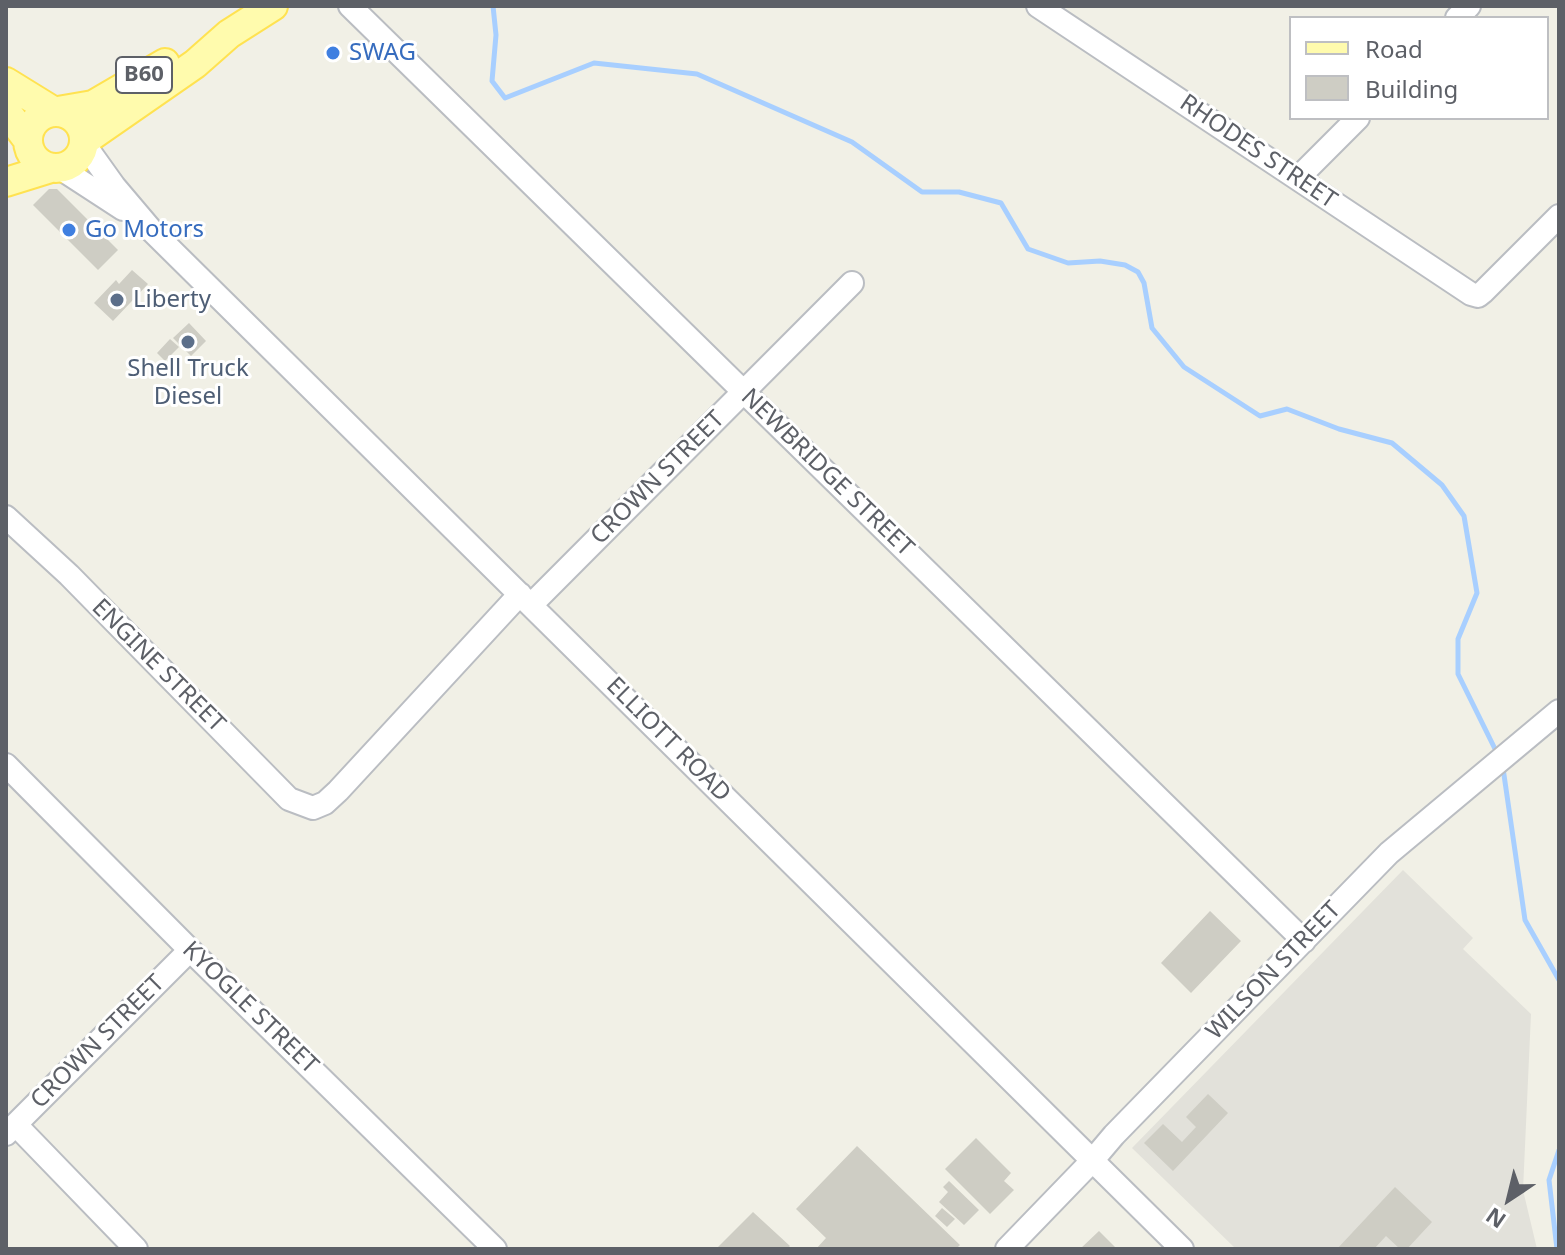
<!DOCTYPE html>
<style>
body{margin:0}
#map{position:relative;width:1565px;height:1255px;overflow:hidden;background:#f1f0e6;font-family:"Noto Sans",sans-serif}
canvas{display:block}
.frame{position:absolute;inset:0;border:8px solid #5d6067;pointer-events:none}
.legend{position:absolute;left:1289px;top:16px;width:260px;height:104px;box-sizing:border-box;background:#fff;border:2px solid #bebfc2;margin:0;padding:10px 14px;list-style:none;font-size:24px;color:#5d6067}
.legend li{display:flex;align-items:center;gap:16px;height:40px}
.legend b{width:40px;border:2px solid #bebfc2}
.north{position:absolute;left:1469px;top:1159px;width:80px;height:80px;-webkit-text-stroke:6px #fff;paint-order:stroke;rotate:215deg;font-size:22px;font-weight:700;line-height:32px;text-align:center;color:#5d6067}
.north::after{content:'';display:block;margin:auto;width:28px;height:36px;background:#5d6067;clip-path:polygon(50% 0,100% 100%,50% 72%,0 100%)}
</style>
<div id="map">
<canvas width="1565" height="1255"></canvas>
<div class="frame"></div>
<ul class="legend">
<li><b style="height:10px;background:#fffbad"></b>Road</li>
<li><b style="height:22px;background:#cecdc4"></b>Building</li>
</ul>
<div class="north">N</div>
</div>
<script>
const context = document.querySelector('canvas').getContext('2d');
context.lineJoin = 'round';
function fill(path, color) { context.fillStyle = color; context.fill(path, 'evenodd'); }
function trace(path, color, width, dash) { context.strokeStyle = color; context.lineWidth = width; context.lineCap = dash ? 'butt' : 'round'; context.setLineDash(dash || []); context.stroke(path); }
function drawText(font, color, halo, rows, align = 'center') {
  context.font = font + ' "Noto Sans",sans-serif'; context.lineWidth = 6; context.setLineDash([]); context.textBaseline = 'middle'; context.strokeStyle = halo; context.fillStyle = color; for (const [text, x, y, turn = 0] of rows) {
    context.save(); context.translate(x, y); context.rotate((+turn || 0) * Math.PI / 180); context.textAlign = isNaN(turn) ? turn : align; if (halo) context.strokeText(text, 0, 0); context.fillText(text, 0, 0); context.restore();
  }
}
const industrial = new Path2D(`
 M1403 870 1473 938 1463 949 1531 1014 1523 1190 1537 1249H1236L1132 1148Z`);
const stream = new Path2D(`
 M493 6 496 35 492 81 505 98 594 63 697 74 852 142 922 192H959L1001 203 1028 249 1068 263 1100 261 1125 265 1138 272 1144 283 1152 328 1184 367 1260 416 1287 409 1339 429 1392 443 1442 485 1464 516 1477 593 1458 639V674L1498 755
 M1503 768 1525 920 1559 980
 M1557 1249 1549 1180 1559 1150`);
const building = new Path2D(`
 M49 189H57L118 250 98 270 33 205Z
 M132 270 148 284 113 321 94 303 116 280 119 284Z
 M189 323 206 341 191 356 173 338Z
 M170 339 179 347 165 361 157 353Z
 M1210 911 1241 941 1191 993 1161 963Z
 M1208 1094 1228 1113 1173 1171 1144 1143 1163 1124 1182 1142 1196 1127 1186 1117Z
 M976 1138 1011 1173 1004 1181 1014 1190 990 1214 945 1169Z
 M857 1146 960 1245 956 1249H816L826 1238 796 1209Z
 M949 1181 979 1210 964 1225 939 1202 948 1192 943 1187Z
 M1395 1187 1432 1222 1407 1249H1400L1386 1236 1374 1249H1337Z
 M942 1208 955 1219 947 1227 935 1216Z
 M753 1212 790 1246 787 1249H716Z
 M1099 1231 1117 1249H1080Z`);
const minor = new Path2D(`
 M350 6 1304 941
 M1038 6 1471 294 1478 296 1483 292 1559 216
 M1457 18 1469 6
 M84 144 114 186 153 232 1182 1249
 M60 168 123 209
 M1298 178 1358 118
 M6 517 69 575 289 799 313 808 325 803 338 791 520 594
 M531 605 852 283
 M6 765 190 950 495 1249
 M16 1125 136 1249
 M6 1134 190 950
 M1007 1249 1092 1161 1114 1135 1389 853 1559 711`);
const major = new Path2D(`
 M6 82 53 111
 M6 111 27 139
 M58 111 93 105 165 63
 M28 140a28 28 0 1 1 56 0a28 28 0 1 1-56 0Z
 M84 141 195 64 229 34 273 6
 M6 182 51 168`);
const markers = [
 [333,53,8,"#3f7fe0"],
 [69,230,8,"#3f7fe0"],
 [117,300,8,"#5c6f8a"],
 [188,342,8,"#5c6f8a"]
];
const shields = [
 [144,75,56]
];
const shieldNames = [
 ["B60",144,75]
];
const shopNames = [
 ["SWAG",349,53],
 ["Go Motors",85,230]
];
const streetNames = [
 ["RHODES STREET",1258,152,34],
 ["NEWBRIDGE STREET",827,473,44],
 ["CROWN STREET",658,478,-45],
 ["ENGINE STREET",158,666,45],
 ["ELLIOTT ROAD",668,740,45],
 ["WILSON STREET",1274,971,-46],
 ["KYOGLE STREET",250,1008,44],
 ["CROWN STREET",98,1042,-45]
];
const serviceNames = [
 ["Liberty",133,300],
 ["Shell Truck",188,369,"center"],
 ["Diesel",188,397,"center"]
];
fill(industrial, '#e2e1da');
trace(stream, '#a8cfff', 5);
fill(building, '#cecdc4');
trace(minor, '#babdc2', 26);
trace(major, '#ffe251', 32);
trace(minor, '#fff', 22);
trace(major, '#fffbad', 28);
for (const [x, y, r, color] of markers) { const dot = new Path2D(); dot.arc(x, y, r, 0, 2 * Math.PI); context.fillStyle = color; context.fill(dot); trace(dot, '#fff', 3); }
for (const [x, y, w] of shields) { const box = new Path2D(); box.roundRect(x - w / 2, y - 18, w, 36, 6); context.fillStyle = '#fff'; context.fill(box); trace(box, '#5d6067', 2); }
drawText('bold 22px', '#5d6067', null, shieldNames);
drawText('24px', '#366cbe', '#fff', shopNames, 'left');
drawText('24px', '#5d6067', '#fff', streetNames);
drawText('24px', '#4e5e75', '#fff', serviceNames, 'left');
</script>
